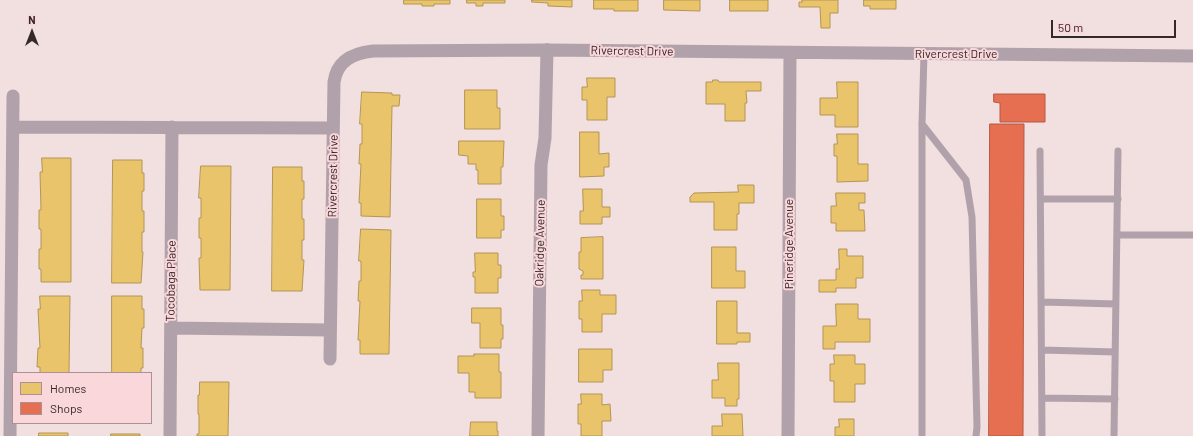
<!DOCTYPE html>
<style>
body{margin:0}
#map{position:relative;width:1193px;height:436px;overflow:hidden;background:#f2dfe0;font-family:Barlow,sans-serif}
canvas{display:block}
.legend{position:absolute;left:12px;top:372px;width:140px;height:52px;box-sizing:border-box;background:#fad7da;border:1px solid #ab9193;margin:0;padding:5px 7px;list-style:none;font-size:12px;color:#352829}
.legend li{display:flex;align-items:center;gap:8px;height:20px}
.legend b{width:20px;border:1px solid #ab9193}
.north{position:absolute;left:12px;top:12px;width:40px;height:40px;-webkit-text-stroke:3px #fad7da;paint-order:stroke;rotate:0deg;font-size:11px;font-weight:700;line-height:16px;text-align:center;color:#352829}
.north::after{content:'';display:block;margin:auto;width:14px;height:18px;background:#352829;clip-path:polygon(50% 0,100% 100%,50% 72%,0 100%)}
.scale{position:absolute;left:1051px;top:20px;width:125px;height:18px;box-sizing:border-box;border:2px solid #352829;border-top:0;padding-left:5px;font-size:12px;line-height:14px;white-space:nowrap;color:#352829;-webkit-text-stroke:3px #fad7da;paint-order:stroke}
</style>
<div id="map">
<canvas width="1193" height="436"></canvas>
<ul class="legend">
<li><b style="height:11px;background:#e9c46a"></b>Homes</li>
<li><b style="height:11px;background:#e76f51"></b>Shops</li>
</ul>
<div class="north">N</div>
<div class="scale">50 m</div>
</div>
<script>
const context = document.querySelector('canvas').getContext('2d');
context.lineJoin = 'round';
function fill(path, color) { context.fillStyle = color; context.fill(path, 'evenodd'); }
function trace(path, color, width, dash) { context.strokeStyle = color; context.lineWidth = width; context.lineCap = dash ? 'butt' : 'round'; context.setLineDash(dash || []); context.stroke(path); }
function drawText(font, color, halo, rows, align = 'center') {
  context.font = font + ' Barlow,sans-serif'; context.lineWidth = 4; context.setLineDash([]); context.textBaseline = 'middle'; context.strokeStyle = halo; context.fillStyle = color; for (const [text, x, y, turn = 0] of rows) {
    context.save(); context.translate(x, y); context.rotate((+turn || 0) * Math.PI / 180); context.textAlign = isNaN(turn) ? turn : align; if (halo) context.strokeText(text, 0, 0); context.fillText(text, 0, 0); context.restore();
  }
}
const homes = new Path2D(`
 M404 0H450V4H434V6H422V4H404Z
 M467 0H505V3H483V6H476V3H467Z
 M532 0H572V7L548 6V3L532 2Z
 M594 0H638V11H614V9H594Z
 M664 0H700V11L664 10Z
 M730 0H768V11H730Z
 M802 0H838V13H830V28H821L820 7H799V2H802Z
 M864 0H896V9H870V6H864Z
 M587 78H615V97H607V120H587V100H582V87H587Z
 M713 80H718L719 82H761V91H746L747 103H745V121H725V104H706V82H712Z
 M837 82H858V127H835V115H820V98H837Z
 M465 90H497V108H500V129H465Z
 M362 92 392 93V95H400L399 106H392L390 217 361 216V203H359L361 164H359L360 144H362V124H360Z
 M580 132H599V154L609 153V167H604V176L580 177Z
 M837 134H858V164H868V181L837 182V156H834V144H837Z
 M459 141H504L503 167H501V184H478V170H476V164H468V156L459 155Z
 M42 158H71V282H41V269H39V249H41V229H39V210H41L40 172H42Z
 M113 160H142V173H144V191H142V211H144V232H142V252H143L141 283H112Z
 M201 166H231L230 290H200L199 258H201V238H199V218H201V198H199Z
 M273 167H302V181H304V199H302V219H304V240H302V260H304L302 291H272Z
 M738 185H754V203H739V214H737V230H714V202H690V197L694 193 738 192Z
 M583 189H602V207H610V217H602V224H580V211H583Z
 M836 193H865V203H859V210H864L865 231H836V223H831V206H836Z
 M477 199H501V216H504V230H501V238H477Z
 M361 229 391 230 389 354H360V340H358L360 301H358L359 281H361V261H359Z
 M603 237V279H581V275H583V271L579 269V252H581V238Z
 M712 247H736V271H745V288H712Z
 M839 249H847V256H863V278H856V288H836V292H819V280H836V269H839Z
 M475 253H498V265H501V278H498V293H475V277H473V272H475Z
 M582 290H600V295H616V314H602V332H582V319H579V301H582Z
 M40 296H70L69 373H40V367H37L38 348H40L38 309H40Z
 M112 296H142V309H144V328H142L141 348H143V368H141V373H112Z
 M717 301H737V333H750V342H737V344H717Z
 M836 304H858V319H870V342H835V349H823V326H836Z
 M472 308H501V325H503V339H501V348H480V323H472Z
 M579 349H612V370H603V382H579Z
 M474 354H499V372H501V398H475V392H469V373H458V356H474Z
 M834 355H855V364H865V384H855V402H834V381H830V364H834Z
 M718 363H739V399H737V406H725V398H712V380H718Z
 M200 382H229L228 436H197V434H199V414H198V395H199Z
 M581 394H602V405L610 404 611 421H602V436H581V424H578V404H581Z
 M722 414H742L743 436H712V426H722Z
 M839 419H854V436H835V427H839Z
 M471 422H497V431H498V436H470Z
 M39 433H68V436H39Z
 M111 434H140V436H111Z`);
const shops = new Path2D(`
 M994 94H1045V122H1000V103L994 102Z
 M990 124H1024L1023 436H989Z`);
const lane = new Path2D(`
 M922 124 966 180 972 217 977 427 976 436
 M1040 151 1042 436
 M1041 199H1118
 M1117 235H1193
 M1042 302 1116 304
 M1042 350 1115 352
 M1042 398 1115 399
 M922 436V124L924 54
 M1114 436 1118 151`);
const street = new Path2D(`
 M13 127 333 128
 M171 328 330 330
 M330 359 334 82C337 60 354 53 373 51L547 50 1193 56
 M10 436 13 96
 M170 436 172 127
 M538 436 541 165 545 138 547 50
 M788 436 790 53`);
const streetNames = [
 ["Rivercrest Drive",632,51,1],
 ["Rivercrest Drive",956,54],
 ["Rivercrest Drive",333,176,-89],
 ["Oakridge Avenue",540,243,-89],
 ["Pineridge Avenue",789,244,-90],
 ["Tocobaga Place",171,281,-89]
];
fill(homes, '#e9c46a');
trace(homes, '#b39556', 1);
fill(shops, '#e76f51');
trace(shops, '#b25a45', 1);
trace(lane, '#b1a1aa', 7);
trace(street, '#b1a1aa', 13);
drawText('12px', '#352829', '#fad7da', streetNames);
</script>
